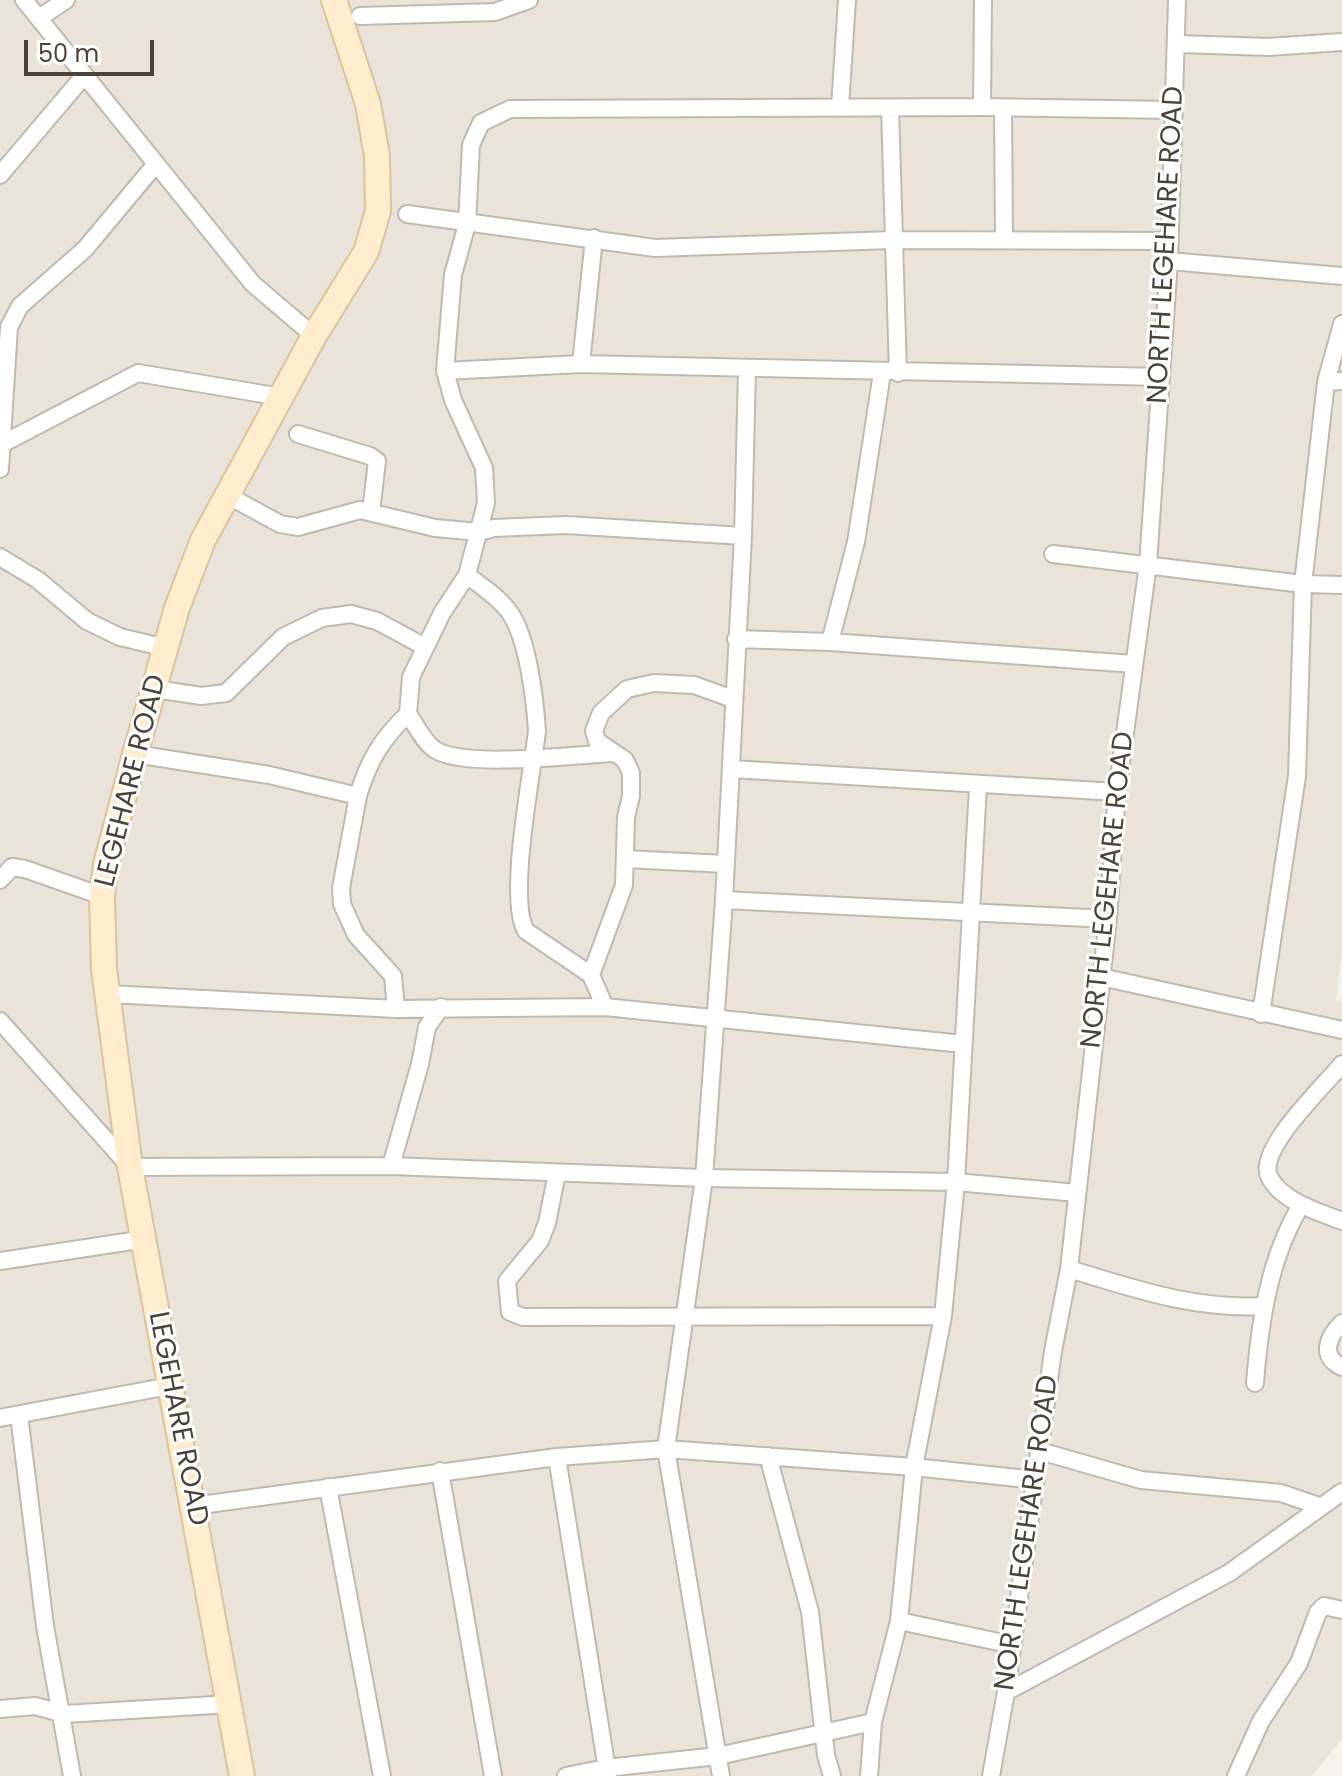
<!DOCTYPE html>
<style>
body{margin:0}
#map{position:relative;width:1342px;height:1776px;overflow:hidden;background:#f6f2ec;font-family:Poppins,sans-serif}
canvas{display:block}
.scale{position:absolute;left:24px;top:40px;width:130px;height:36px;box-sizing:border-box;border:4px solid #4b4239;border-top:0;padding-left:10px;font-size:24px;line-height:28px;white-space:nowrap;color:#4b4239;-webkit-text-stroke:6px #fff;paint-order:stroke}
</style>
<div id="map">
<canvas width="1342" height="1776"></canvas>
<div class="scale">50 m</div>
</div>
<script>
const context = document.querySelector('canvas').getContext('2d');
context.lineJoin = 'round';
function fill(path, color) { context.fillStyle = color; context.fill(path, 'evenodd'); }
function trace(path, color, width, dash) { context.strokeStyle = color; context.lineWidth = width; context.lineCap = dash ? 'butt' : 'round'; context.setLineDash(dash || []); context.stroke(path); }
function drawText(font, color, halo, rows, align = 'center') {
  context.font = font + ' Poppins,sans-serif'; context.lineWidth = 6; context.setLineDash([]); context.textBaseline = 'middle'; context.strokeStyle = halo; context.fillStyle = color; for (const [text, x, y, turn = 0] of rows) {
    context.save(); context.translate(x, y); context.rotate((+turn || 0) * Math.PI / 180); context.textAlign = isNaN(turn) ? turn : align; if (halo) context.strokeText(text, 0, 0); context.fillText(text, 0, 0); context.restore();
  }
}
const residential = new Path2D(`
 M0 0H1342V950L1336 1000 1342 1002V1739L1312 1776H0Z`);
const minor = new Path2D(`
 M24 0 253 284 314 336
 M360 16 495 12 529 0
 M39 18 66 0
 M1179 44 1268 47 1342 42
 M840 107 847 0
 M982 107 983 0
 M890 108 898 373
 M1003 109 1004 240
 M0 175 83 77
 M407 214 655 248 893 240 1170 241
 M1169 261 1342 276
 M581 364 594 238
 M445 371 581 364 1161 377
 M1326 382 1342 381
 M298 434 370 456 377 461 371 512
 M4 443 138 373 281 397
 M0 469 9 327 20 306 85 249 155 165
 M227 495 280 524 298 527 360 510 435 528 479 532 494 528 566 525 743 536
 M1053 554 1303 584 1342 585
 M0 557 38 580 87 621 120 637 166 648
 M467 575C481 586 500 598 510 613 528 639 535 700 537 731 532 774 507 899 526 931L591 975 605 1007
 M736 639 830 642 1134 664
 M830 642 856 542 882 373
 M155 689 201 696 226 693 283 637 322 618 351 614 377 621 425 647
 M408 714C416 725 423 741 434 749 462 769 574 755 612 753
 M135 754 269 775 358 796 341 888 342 904 356 935 393 976 396 1009
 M731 769 1117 792
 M358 796C368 762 382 738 408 714L411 677 442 613 467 575 486 503 484 468 453 400 445 371 453 275 467 224 471 145 481 123 510 109 982 107 1172 110
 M625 859 726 864
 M0 880 12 867 25 869 102 896
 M724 900 1108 919
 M591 975 624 885 626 817 631 796V773L625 760 597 741 594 731 601 713 627 689 654 683 694 685 733 699
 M1101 977 1342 1030
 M108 994 396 1009 605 1007 963 1044
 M1261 1014 1297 776 1303 584 1326 382 1342 324
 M0 1021 130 1167 391 1166 704 1178 956 1182 1077 1193
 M1342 1064C1325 1085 1257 1149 1269 1176 1280 1201 1319 1212 1342 1221
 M391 1166 420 1064 427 1027 441 1007
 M557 1173 547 1223 540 1241 507 1281 510 1312 523 1317 943 1316
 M0 1261 145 1239
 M1069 1269C1135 1289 1195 1310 1265 1306
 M1342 1323C1327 1337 1320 1357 1342 1367
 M1255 1383C1260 1320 1269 1259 1301 1205
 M19 1415 45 1626 72 1776
 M0 1418 169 1386
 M1040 1451 1141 1480 1281 1493 1319 1506
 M768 1456 810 1612 826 1755 832 1776
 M557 1457 608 1776
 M440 1471 493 1776
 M328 1487 382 1776
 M193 1506 557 1457 666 1449 914 1467 1036 1480
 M899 1621 1013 1645
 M1006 1692 1229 1573 1342 1492
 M0 1709 35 1706 64 1714 231 1704
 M566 1776 606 1768 718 1756 873 1722
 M721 1776 666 1449 704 1178 724 900 743 536 747 369
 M869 1776 873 1722 899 1621 914 1467 943 1316 956 1182 978 786
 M991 1776 1006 1692 1053 1351 1069 1269 1108 919 1117 792 1148 564 1169 261 1177 0
 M1236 1776 1261 1721 1299 1663 1318 1612 1324 1606 1342 1610`);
const secondary = new Path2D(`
 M242 1776 130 1167 104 969 102 896 106 864 135 754 177 608 203 540 314 336 366 252 378 211 377 156 368 104 334 0`);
const streetNames = [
 ["NORTH LEGEHARE ROAD",1167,245,-87],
 ["LEGEHARE ROAD",132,781,-76],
 ["NORTH LEGEHARE ROAD",1109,890,-84],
 ["LEGEHARE ROAD",177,1419,79],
 ["NORTH LEGEHARE ROAD",1028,1533,-82]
];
fill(residential, '#eae3da');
trace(minor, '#c2b9ae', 20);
trace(secondary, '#dac39d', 28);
trace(minor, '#fff', 16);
trace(secondary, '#ffedcd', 24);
drawText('28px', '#4b4239', '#fff', streetNames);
</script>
